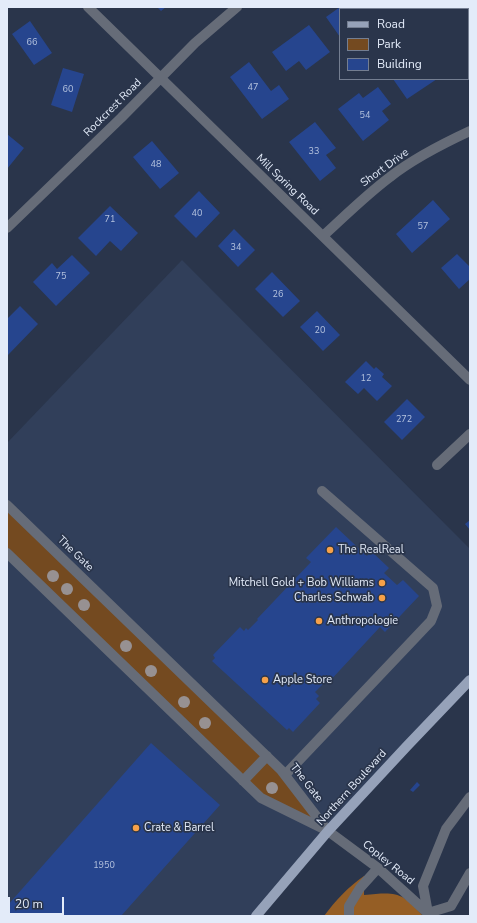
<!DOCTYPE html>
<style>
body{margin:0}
#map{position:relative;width:477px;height:923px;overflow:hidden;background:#2a354b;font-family:"Nunito Sans",sans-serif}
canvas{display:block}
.frame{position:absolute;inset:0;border:8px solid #e3ebf9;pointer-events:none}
.legend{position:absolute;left:339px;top:8px;width:130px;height:72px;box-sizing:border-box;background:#2a354b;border:1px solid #747e91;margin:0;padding:5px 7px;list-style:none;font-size:12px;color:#e3ebf9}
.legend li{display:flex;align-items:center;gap:8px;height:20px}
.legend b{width:20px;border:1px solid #747e91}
.scale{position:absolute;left:8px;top:897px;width:56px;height:18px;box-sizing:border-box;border:2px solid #e3ebf9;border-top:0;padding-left:5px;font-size:12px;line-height:14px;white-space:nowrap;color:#e3ebf9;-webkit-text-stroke:3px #2a354b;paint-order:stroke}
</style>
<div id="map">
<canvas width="477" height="923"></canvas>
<div class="frame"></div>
<ul class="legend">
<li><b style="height:5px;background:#96a2b9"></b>Road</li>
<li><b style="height:11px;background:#744a20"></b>Park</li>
<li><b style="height:11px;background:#26458e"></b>Building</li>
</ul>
<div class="scale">20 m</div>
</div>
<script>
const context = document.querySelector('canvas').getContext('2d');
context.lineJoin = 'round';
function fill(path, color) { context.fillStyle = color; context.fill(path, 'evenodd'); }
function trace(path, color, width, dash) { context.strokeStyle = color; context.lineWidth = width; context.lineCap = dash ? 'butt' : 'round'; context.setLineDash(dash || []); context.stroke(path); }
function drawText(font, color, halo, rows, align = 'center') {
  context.font = font + ' "Nunito Sans",sans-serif'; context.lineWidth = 3.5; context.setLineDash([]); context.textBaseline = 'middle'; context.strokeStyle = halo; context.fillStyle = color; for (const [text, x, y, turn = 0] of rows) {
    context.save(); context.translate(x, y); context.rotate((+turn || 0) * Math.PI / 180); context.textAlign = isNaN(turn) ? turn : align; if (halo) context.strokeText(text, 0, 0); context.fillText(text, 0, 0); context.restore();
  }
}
const built = new Path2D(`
 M182 260 470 549V680L256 916H7V443Z`);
const green = new Path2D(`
 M7 505 283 772 328 831 261 798 7 553Z`);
const forest = new Path2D(`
 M364 876V895C395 892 402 891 423 916H324C336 900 348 887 364 876Z`);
const building = new Path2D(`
 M157 7H166L161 11Z
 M340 7H371L372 9H340V37L326 17Z
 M30 21 52 53 34 65 12 34Z
 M309 25 330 52 306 70 299 61 286 71 272 52Z
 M470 35V65H468V36Z
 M249 62 271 91 279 85 289 99 262 119 230 77Z
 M63 68 84 74 72 112 51 105Z
 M393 79H437L407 99Z
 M378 87 391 104 382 111 389 120 363 141 338 109 359 93 363 98Z
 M315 122 336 148 326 155 336 168 320 181 289 142Z
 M7 134 24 148 7 169Z
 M152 141 179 173 160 189 133 157Z
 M199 191 220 213 196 238 174 216Z
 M433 200 450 219 412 253 396 234Z
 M110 206 138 233 121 251 110 241 96 256 78 238Z
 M234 229 255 250 238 267 218 246Z
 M457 254 470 267V279L459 289 441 268Z
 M72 255 90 273 56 306 33 282 52 263 57 269Z
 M272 272 300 301 283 317 255 289Z
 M20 306 38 324 7 356V319Z
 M317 311 340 335 323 351 300 327Z
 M366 361 374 369 376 367 384 374 382 377 392 386 377 401 364 388 358 394 345 382Z
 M407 399 425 417 402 440 384 422Z
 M470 520V530L465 524Z
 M336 527 367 556 371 551 389 568 384 573 397 585 403 580 419 596 385 632 380 627 327 684 325 682 315 692 319 696 316 699 320 703 293 732 289 728 287 730 212 661 215 658 213 655 240 627 244 631 246 628 248 630 258 620 257 619 311 562 306 558Z
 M151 743 220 805 121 916H7V906Z
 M417 782 420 785 413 792 410 790Z`);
const minor = new Path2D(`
 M88 7 470 380
 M7 228 121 118 195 43 237 7
 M323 236C345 216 366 195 390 177 414 158 442 144 470 131
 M437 465 470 434
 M7 505 281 770 327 830
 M7 553 261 798 328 831 378 868 431 916
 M285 775 431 621 437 606 433 588 322 491
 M243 781 267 756
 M470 797 446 829 423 886 428 913 451 906 470 873
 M349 916V906L360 888 378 868`);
const major = new Path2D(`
 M256 916 328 831 407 746 470 680`);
const trees = [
 [53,576],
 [67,589],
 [84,605],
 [126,646],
 [151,671],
 [184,702],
 [205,723],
 [272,788]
];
const markers = [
 [330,550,4,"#f7a149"],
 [382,583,4,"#f7a149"],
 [382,598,4,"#f7a149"],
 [319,621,4,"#f7a149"],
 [265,680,4,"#f7a149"],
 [136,828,4,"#f7a149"]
];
const numberNames = [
 ["66",32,43],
 ["47",253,88],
 ["60",68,90],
 ["54",365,116],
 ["33",314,152],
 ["48",156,165],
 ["40",197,214],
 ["71",110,220],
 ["57",423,227],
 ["34",236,248],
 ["75",61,277],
 ["26",278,295],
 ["20",320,331],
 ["12",366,379],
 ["272",404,420],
 ["1950",104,866]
];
const streetNames = [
 ["Rockcrest Road",113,108,-45],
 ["Short Drive",385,168,-36],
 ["Mill Spring Road",287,185,44],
 ["The Gate",75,554,44],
 ["The Gate",306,783,52],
 ["Northern Boulevard",352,788,-48],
 ["Copley Road",388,863,39]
];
const poiNames = [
 ["The RealReal",338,550],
 ["Mitchell Gold + Bob Williams",374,583,"right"],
 ["Charles Schwab",374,598,"right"],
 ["Anthropologie",327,621],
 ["Apple Store",273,680],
 ["Crate & Barrel",144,828]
];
fill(built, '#313f5a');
fill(green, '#744a20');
fill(forest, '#955e25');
fill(building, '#26458e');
trace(minor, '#666c78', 10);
trace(major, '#96a2b9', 10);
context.fillStyle = '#979192';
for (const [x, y] of trees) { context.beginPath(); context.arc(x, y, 6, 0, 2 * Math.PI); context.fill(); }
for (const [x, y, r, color] of markers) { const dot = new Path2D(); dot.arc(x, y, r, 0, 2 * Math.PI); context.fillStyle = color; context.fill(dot); trace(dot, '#2a354b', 1.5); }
drawText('9px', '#b4c2de', null, numberNames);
drawText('11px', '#e3ebf9', '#2a354b', streetNames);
drawText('11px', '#e3ebf9', '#2a354b', poiNames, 'left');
</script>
